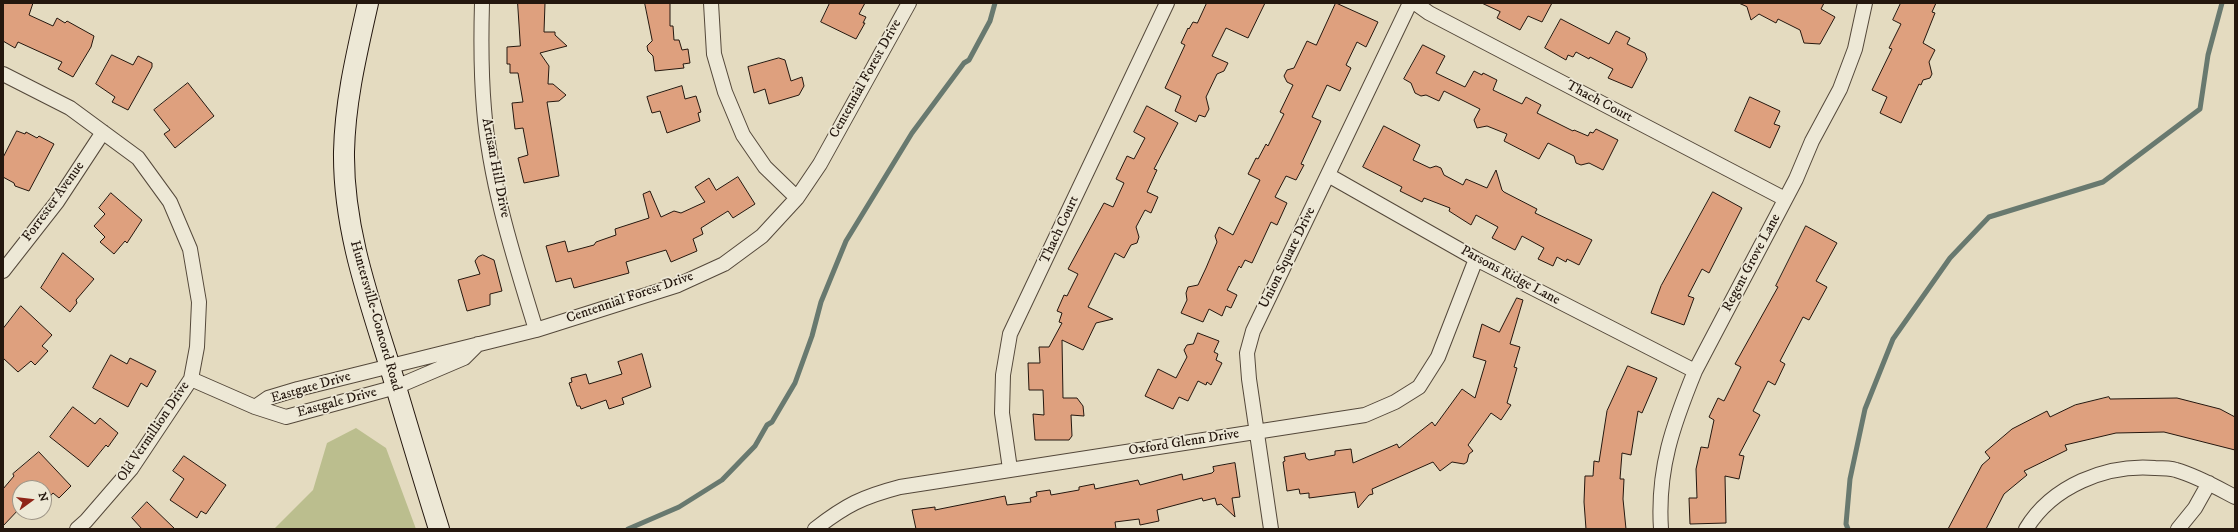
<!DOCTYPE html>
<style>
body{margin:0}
#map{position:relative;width:2238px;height:532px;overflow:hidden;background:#e4dbc0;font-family:"IM FELL DW Pica",serif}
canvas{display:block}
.frame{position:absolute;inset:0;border:4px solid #24170e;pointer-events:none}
.north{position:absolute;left:12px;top:480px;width:40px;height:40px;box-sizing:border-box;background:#ede8d6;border:1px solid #9d9486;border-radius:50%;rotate:75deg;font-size:11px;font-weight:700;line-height:16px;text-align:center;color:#24170e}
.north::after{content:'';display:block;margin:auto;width:14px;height:18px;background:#8f2418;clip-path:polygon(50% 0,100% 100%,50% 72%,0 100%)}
</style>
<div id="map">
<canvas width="2238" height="532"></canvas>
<div class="frame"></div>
<div class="north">N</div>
</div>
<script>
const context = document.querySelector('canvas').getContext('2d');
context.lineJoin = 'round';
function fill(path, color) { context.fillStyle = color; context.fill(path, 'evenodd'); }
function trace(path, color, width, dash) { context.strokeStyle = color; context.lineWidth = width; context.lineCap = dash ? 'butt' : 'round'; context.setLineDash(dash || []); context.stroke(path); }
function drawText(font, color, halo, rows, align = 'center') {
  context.font = font + ' "IM FELL DW Pica",serif'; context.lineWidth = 3.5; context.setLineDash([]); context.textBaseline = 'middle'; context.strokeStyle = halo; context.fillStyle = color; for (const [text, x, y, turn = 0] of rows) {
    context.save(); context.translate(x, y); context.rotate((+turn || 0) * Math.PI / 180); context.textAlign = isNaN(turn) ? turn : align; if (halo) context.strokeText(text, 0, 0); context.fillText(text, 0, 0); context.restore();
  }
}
const green = new Path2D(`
 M356 428 386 448 416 529H274L313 490 327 443Z`);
const stream = new Path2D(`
 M628 529 679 507 722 480 755 446 767 425 772 422 795 383 812 336 821 302 846 241 912 133 964 63 969 60 990 21 995 3
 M1848 529 1846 524 1850 479 1865 409 1893 339 1950 258 1989 217 2103 182 2200 109 2208 55 2222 3`);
const building = new Path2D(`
 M3 3H33L29 15 53 26 57 18 65 23 67 21 94 36 91 47 73 77 58 69 62 62 18 42 15 48 3 41Z
 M518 3H545L544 32H555V35L567 46 540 53 549 66 548 84H553L566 95 559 101 547 102 559 176 524 183 518 158 528 155 523 128 515 129 512 103 523 102 518 73H510V64H507V47L520 46Z
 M645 3H670V26H673L674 40H679L682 50 688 49 690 63 683 64 684 68 655 71 653 56 648 51 647 46 652 41Z
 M830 3H865L859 14 866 17 863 23H865L856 39 821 22Z
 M1207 3H1265L1248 38 1226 28 1212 56 1228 63 1224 71 1217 74 1206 97 1209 109 1205 117 1199 115 1196 122 1175 111 1181 96 1165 88 1185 45 1181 43 1188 28 1189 29 1193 22 1197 23Z
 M1336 3 1378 22 1366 47 1357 42 1346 65 1351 68 1340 91 1327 85 1312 117 1321 121 1301 164 1304 165 1296 180 1286 176 1275 197 1287 203 1277 225 1271 222 1252 263 1245 260 1241 268 1239 266 1227 290 1237 295 1231 308 1226 306 1222 316 1209 309 1203 322 1181 313 1187 300 1186 293 1188 287 1198 285 1206 268 1217 242 1215 236 1219 227 1233 235 1260 180 1248 174 1256 158 1258 159 1266 144 1268 146 1284 114 1280 112 1293 85 1287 82 1284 76 1287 70 1294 68 1307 41 1316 45Z
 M1482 3H1552L1542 22 1528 16 1520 30 1497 18 1500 12Z
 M1739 3H1824L1821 9 1835 17 1820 44 1804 43 1800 30 1778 19 1776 23 1759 14 1751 20 1747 7Z
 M1901 3H1936L1932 12 1935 13 1923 43 1935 50 1929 62 1932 74 1930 78 1923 80 1921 85 1919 84 1901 123 1880 113 1887 97 1872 90 1892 49 1889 48 1901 24 1893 20Z
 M1561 19 1609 44 1616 31 1630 38 1627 44 1645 53 1647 59 1632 88 1608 78 1613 69 1590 57 1589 59 1576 52 1573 57 1568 55 1566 60 1545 48Z
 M1423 45 1445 56 1436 73 1465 87 1474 71 1482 75 1483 73 1497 80 1493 90 1522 104 1526 97 1541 105 1537 113 1573 131 1574 130 1588 136 1590 132 1593 133 1596 129 1618 140 1603 170 1589 163 1581 165 1576 163 1574 156 1548 143 1539 159 1504 141 1507 134 1487 126 1477 128 1474 120 1480 109 1444 91 1439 101 1426 95 1421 96 1415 93 1411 83 1404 79Z
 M112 55 133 65 138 56 152 63V67L128 110 112 102 115 97 96 84Z
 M779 58 785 60 791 81 802 77 804 86 799 95 769 104 765 89 754 93 748 67Z
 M188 83 214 116 175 148 164 134 170 130 154 110Z
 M682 86 685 99 696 96 701 112 698 113 700 121 667 133 660 111 652 113 647 97Z
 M1750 97 1780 111 1774 124 1780 126 1770 148 1735 131Z
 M1147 106 1178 123 1154 169 1157 170 1147 192 1158 197 1151 213 1145 210 1136 227 1139 237 1137 243 1131 245 1124 258 1115 253 1088 307 1113 319 1096 323 1083 350 1062 340 1063 398H1077L1083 406 1084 416 1071 415 1072 436 1069 440H1035L1033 414 1044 415 1043 390H1029L1028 363H1040L1039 347H1049L1062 323 1059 322 1062 313 1057 311 1064 295 1067 296 1078 274 1068 269 1104 203 1113 207 1124 183 1116 179 1127 156 1134 159 1145 138 1134 132Z
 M1384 126 1420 145 1413 160 1430 168 1436 166 1441 168 1444 175 1463 185 1466 179 1487 188 1496 170 1502 190 1504 192 1537 209 1535 213 1592 240 1579 265 1567 259 1566 262 1557 257 1553 266 1538 259 1544 248 1522 236 1515 250 1492 238 1498 227 1476 215 1471 225 1449 211 1450 208 1424 198 1422 202 1400 191 1402 187 1363 167Z
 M17 131 25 134 26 132 37 138 39 136 54 144 29 191 15 186 14 183 3 177V158Z
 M738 177 755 204 733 218 728 211 701 228 703 234 693 239 697 251 671 262 666 250 626 262 629 273 574 288 571 278 556 282 546 246 565 241 568 252 594 245 596 242 616 235 615 229 649 218 643 194 650 191 661 217 674 211 681 213 705 202 695 187 709 178 716 190Z
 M1713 192 1742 208 1709 273 1702 269 1688 296 1694 298 1684 325 1651 313 1661 286Z
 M111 193 142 220 127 243 125 241 114 254 100 242 105 237 94 226 105 214 99 208Z
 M1806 226 1837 243 1816 281 1827 287 1809 320 1803 317 1780 361 1785 364 1775 385 1768 381 1753 411 1760 415 1739 455 1744 456 1739 479 1725 476 1726 523 1690 524 1689 498H1697L1696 469 1701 447 1708 448 1714 420 1709 417 1718 398 1724 401 1741 367 1735 364 1778 287 1776 286Z
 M63 253 94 279 76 300 77 303 70 312 41 288Z
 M483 255 494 260 502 291 490 294V305L467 311 458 280 480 274 475 261 478 257Z
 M1517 298 1523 300 1510 344 1520 347 1514 367 1517 368 1507 403 1511 405 1501 420 1491 413 1468 445 1473 451 1469 454 1467 462 1464 464 1452 462 1440 471 1433 462 1372 489 1373 494 1369 495 1358 508 1355 492 1309 498V493L1300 494 1299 489 1287 491 1283 462 1285 461 1284 457 1305 453 1306 458 1309 460 1335 455V451L1351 449 1353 463 1397 444 1399 448 1432 422 1435 426 1462 389 1475 398 1486 361 1473 357 1482 324 1499 332Z
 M21 306 52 335 42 346 48 351 35 365 31 361 18 372 3 358V329Z
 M1198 333 1219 341 1214 352 1218 354 1216 360 1222 363 1211 385 1207 382 1206 385 1198 381 1188 401 1179 397 1173 409 1145 396 1158 369 1176 378 1187 357 1184 350 1187 345 1193 344Z
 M642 354 651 387 622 398 624 404 609 409 606 400 581 409 580 406H577L569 383 572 382 571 378 586 374 589 384 622 374 618 362Z
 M111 355 127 364 130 358 156 371 147 387 141 383 128 407 93 388Z
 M1628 366 1657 378 1642 413 1638 411 1631 455 1622 453 1620 479H1624L1623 499 1626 529H1586L1584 502 1585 476H1593L1594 461 1599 462 1607 411Z
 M2109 397 2110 399 2177 398 2220 409 2235 417V450L2164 432 2116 433 2065 445 2067 450 2024 471 2027 475 2004 494 1986 529H1948L1982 465 1990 458 1985 452 2012 429 2047 411 2050 417 2075 405Z
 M73 407 95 424 100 418 118 433 108 447 106 445 88 467 50 437Z
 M39 452 71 486 59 498 53 493 44 503V488H20V508L3 526V489L14 476 13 474Z
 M184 456 226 485 206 514 201 511 197 518 170 500 184 479 173 471Z
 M1235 463 1240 497 1232 498 1235 517 1221 504 1217 505 1215 498 1203 501 1202 498 1157 510 1159 521 1140 525 1139 519 1115 522 1116 529H916L913 515 912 510 935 507V510L1005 496 1007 505 1031 502 1030 498 1037 496 1036 492 1050 490 1051 495 1079 490V487L1094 484 1095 489 1138 480 1140 485 1182 474 1183 480 1212 473 1214 471 1213 467Z
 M147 502 175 529H142L132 518Z`);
const street = new Path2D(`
 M482 3C481 38 481 74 484 109 490 184 514 258 536 330
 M711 3 714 54 725 92 743 135 765 167 797 198
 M1415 3 1429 13 1785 199
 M3 74 70 108 138 158 170 202 190 249 199 302 197 347 191 379 131 469 86 521 77 529
 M1328 175 1476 259 1695 371
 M3 271 57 202 103 132
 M191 379 255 407 286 417 396 387 464 358 478 344
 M255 407 268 398 298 389 536 330 678 285 724 264 762 236 797 198 820 164 909 3
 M1010 469 1002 413 1003 375 1010 334 1167 3
 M815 529C846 505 862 497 900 487L1365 415 1395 402 1419 387 1438 357 1476 259
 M1271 529 1249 379 1247 353 1253 331 1410 3
 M1661 529C1657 469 1673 425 1695 371L1796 179 1812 141 1840 89 1855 49 1865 3
 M2026 529C2052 486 2106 464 2155 468 2162 468 2170 468 2176 470 2197 476 2216 487 2235 497
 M2178 529 2195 508 2209 483`);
const secondary = new Path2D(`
 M368 3C357 52 345 101 344 152 343 227 368 297 390 367 406 421 422 475 439 529`);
const streetNames = [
 ["Centennial Forest Drive",866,79,-61],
 ["Thach Court",1599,102,28],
 ["Artisan Hill Drive",495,168,79],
 ["Forrester Avenue",54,202,-54],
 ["Thach Court",1060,230,-65],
 ["Union Square Drive",1288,258,-64],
 ["Regent Grove Lane",1752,263,-62],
 ["Parsons Ridge Lane",1510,276,28],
 ["Centennial Forest Drive",630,298,-19],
 ["Huntersville-Concord Road",375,316,74],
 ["Eastgate Drive",311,388,-16],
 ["Eastgale Drive",337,403,-15],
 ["Old Vermillion Drive",154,432,-56],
 ["Oxford Glenn Drive",1184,443,-9]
];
fill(green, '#bbbe8e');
trace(stream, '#68796f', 5);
fill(building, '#dea07e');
trace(building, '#24170e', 1);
trace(street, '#54483a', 16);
trace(secondary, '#24170e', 22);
trace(street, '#ede8d6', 14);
trace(secondary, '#ede8d6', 20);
drawText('14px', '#24170e', '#ede8d6', streetNames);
</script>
